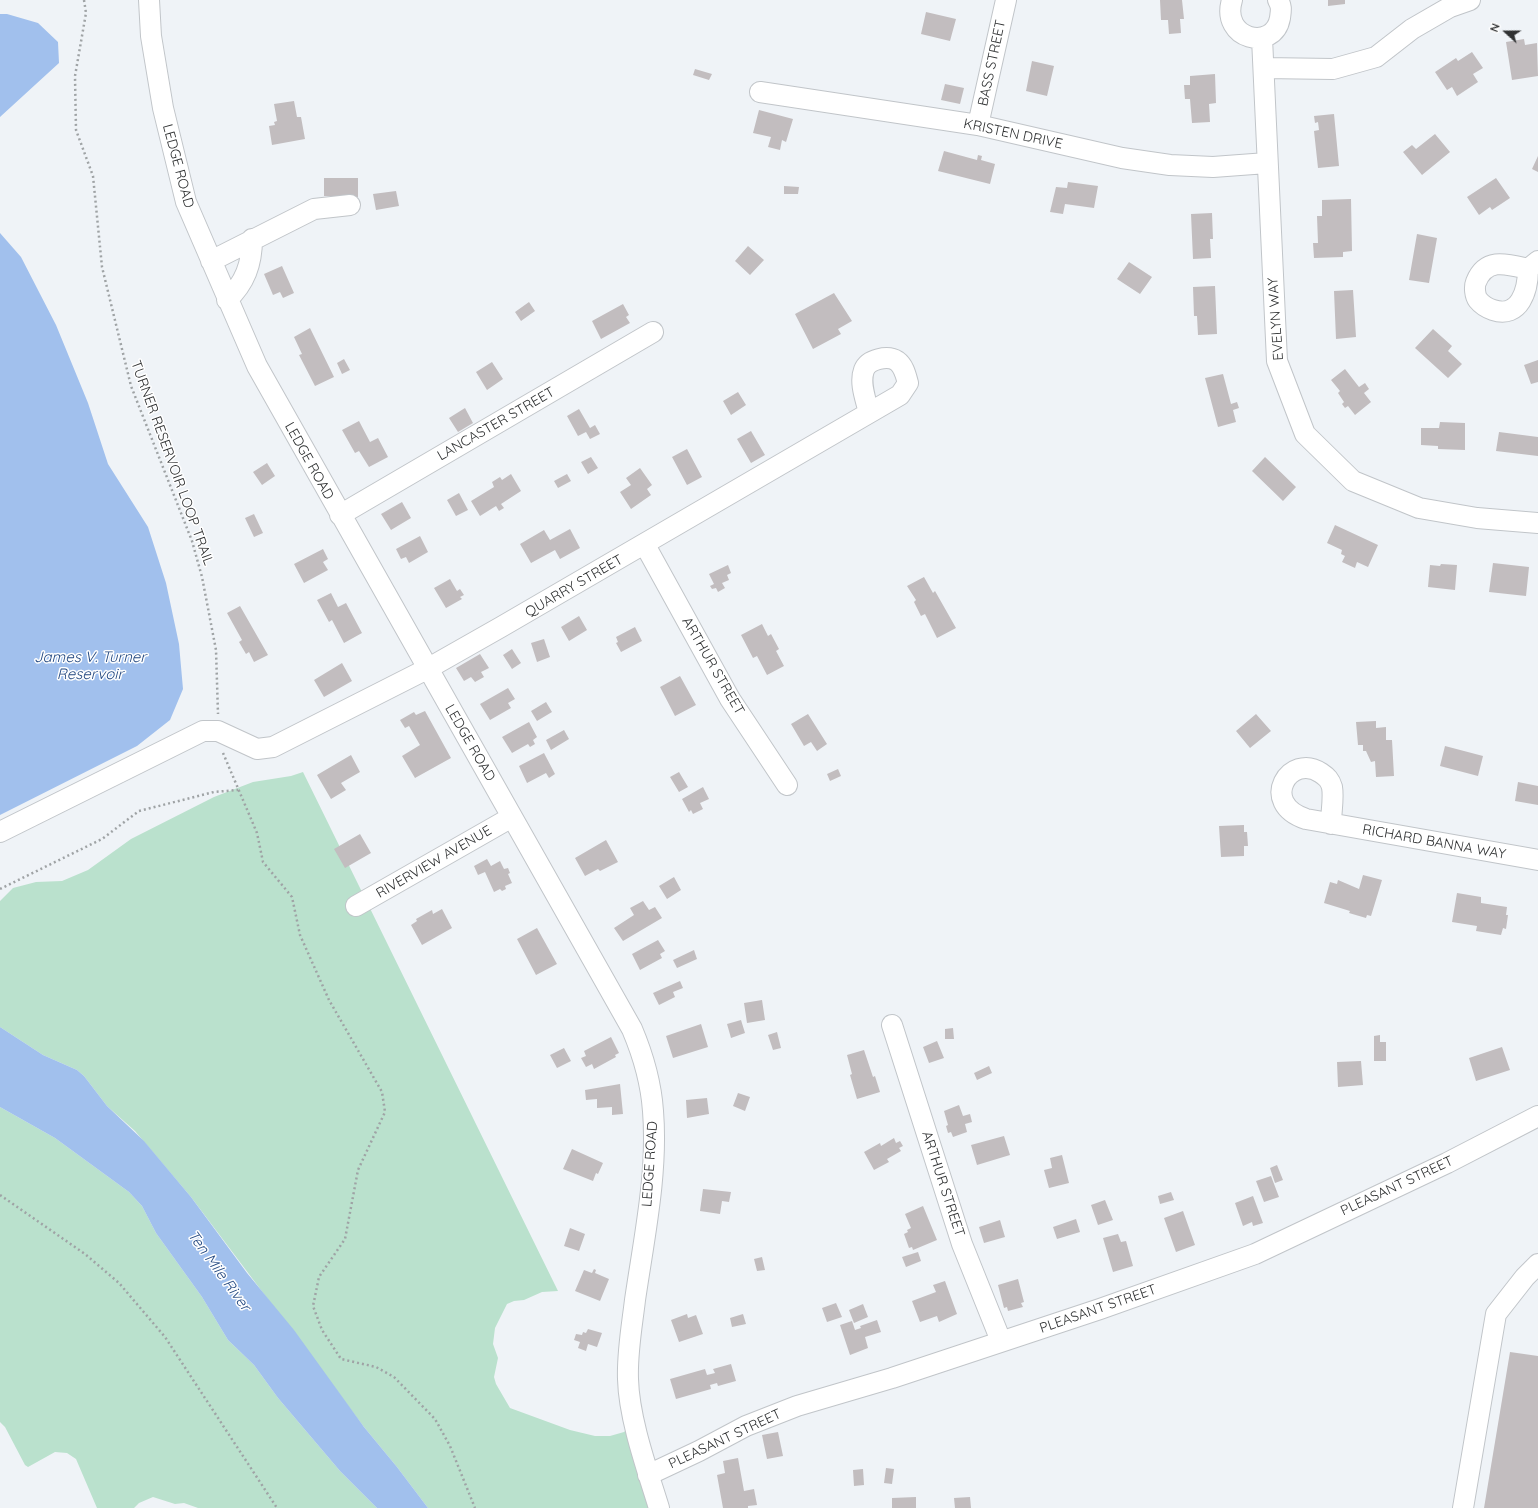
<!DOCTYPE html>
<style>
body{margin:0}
#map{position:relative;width:1538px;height:1508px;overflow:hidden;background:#eff3f7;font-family:Quicksand,sans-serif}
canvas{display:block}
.north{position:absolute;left:1486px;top:12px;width:40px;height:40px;-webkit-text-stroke:3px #fff;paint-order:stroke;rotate:291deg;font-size:11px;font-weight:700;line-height:16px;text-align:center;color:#303233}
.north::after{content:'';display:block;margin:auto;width:14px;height:18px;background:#303233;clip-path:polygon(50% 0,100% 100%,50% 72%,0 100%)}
</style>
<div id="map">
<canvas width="1538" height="1508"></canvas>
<div class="north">N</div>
</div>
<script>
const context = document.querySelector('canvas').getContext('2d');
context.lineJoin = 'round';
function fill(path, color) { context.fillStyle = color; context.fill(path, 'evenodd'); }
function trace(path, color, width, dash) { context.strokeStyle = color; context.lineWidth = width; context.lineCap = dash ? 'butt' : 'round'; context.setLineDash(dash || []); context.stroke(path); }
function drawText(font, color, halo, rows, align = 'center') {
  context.font = font + ' Quicksand,sans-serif'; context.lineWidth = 3; context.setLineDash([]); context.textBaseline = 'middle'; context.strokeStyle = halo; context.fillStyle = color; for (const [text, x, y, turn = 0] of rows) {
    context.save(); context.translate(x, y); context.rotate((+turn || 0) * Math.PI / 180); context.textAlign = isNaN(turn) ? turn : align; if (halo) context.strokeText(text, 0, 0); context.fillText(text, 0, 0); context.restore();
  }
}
const green = new Path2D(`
 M303 772 558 1291 542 1292 524 1300 514 1301 507 1304 495 1328 493 1344 498 1358 494 1377 496 1384 510 1408 570 1430 595 1436H610L624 1432 627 1429 666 1508H428L397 1467 364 1427 191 1197 135 1131 107 1106 84 1076 77 1070 43 1055 0 1027V901L13 888 36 882 62 881 88 870 131 839 214 797 253 782 291 776Z
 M0 1107 55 1138 129 1192 142 1206 156 1233 202 1297 228 1340 254 1365 278 1398 340 1471 377 1508H198L184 1503 175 1504 153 1497 139 1503 134 1508H97L76 1459 67 1453 55 1452 28 1467 25 1465 5 1427 0 1422Z`);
const water = new Path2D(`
 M0 14H7L38 23 58 42 59 63 0 117Z
 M0 233 21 257 56 325 88 403 108 464 148 527 166 583 179 644 183 689 170 720 137 746 0 815Z
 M0 1027 43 1055 77 1070 84 1076 107 1106 144 1141 191 1197 247 1273 294 1330 364 1427 397 1467 428 1508H377L340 1471 278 1398 254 1365 228 1340 202 1297 156 1233 142 1206 129 1192 55 1138 0 1107Z`);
const building = new Path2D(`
 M1160 0H1182L1184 19H1180L1181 33 1169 34 1168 20H1161Z
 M1328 0H1345V4L1328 6Z
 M926 12 956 19 950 41 921 34Z
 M1524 39 1525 45 1537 43 1538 76 1512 80 1506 42Z
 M1472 52 1483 68 1473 74 1478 82 1457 96 1452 87 1447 90 1435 72 1456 58 1458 61Z
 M1032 61 1054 66 1047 96 1026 91Z
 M695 69 712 74 709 80 693 75Z
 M1215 74 1216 103 1209 104 1210 122 1192 123 1190 99H1185L1184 85H1190V76Z
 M945 84 964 88 960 104 941 100Z
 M294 101 297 117H301L305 139 272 145 269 126 275 125 274 122 277 121 274 104Z
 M759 110 793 119 786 142 782 140 780 150 768 147 771 137 753 133Z
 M1334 114 1339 166 1318 168 1314 131 1319 130 1318 122 1315 123 1314 116Z
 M1435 134 1450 152 1422 175 1403 152 1412 145 1416 149Z
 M944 151 977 160 978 155 982 156 981 160 995 164 990 184 938 171Z
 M1538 156V172L1532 169Z
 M324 178H358V197L324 196Z
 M1496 178 1510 198 1492 210 1490 207 1479 215 1467 197Z
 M1068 182 1098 186 1094 208 1065 204 1063 214 1050 212 1056 187 1067 188Z
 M784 186 799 187 798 194H784Z
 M396 191 399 206 376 210 373 194Z
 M1351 199 1352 251 1343 252V257L1314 258 1313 243H1318L1317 216H1322V200Z
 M1212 213 1213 239H1210L1211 258 1193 259 1191 214Z
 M1417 234 1437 238 1429 283 1409 280Z
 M748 246 764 260 750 275 735 261Z
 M1129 262 1152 277 1140 294 1117 279Z
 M282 266 294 293 283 298 280 292 273 295 264 274Z
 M1215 286 1217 334 1198 335 1197 316H1194L1193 287Z
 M1353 290 1356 337 1336 339 1334 291Z
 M834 293 852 321 838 329 841 334 813 349 795 314Z
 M529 302 535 311 521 321 515 312Z
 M623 304 629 315 626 317 630 323 601 339 592 321Z
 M310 328 334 377 315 386 299 355 302 354 294 337Z
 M1433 329 1452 346 1448 351 1462 364 1448 378 1415 348Z
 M344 359 350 370 342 374 337 363Z
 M1538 360V382L1531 384 1524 365Z
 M492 362 503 379 487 390 476 372Z
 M1345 369 1359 387 1365 383 1369 389 1364 393 1371 402 1355 415 1348 406 1345 408 1342 404 1344 402 1338 393 1340 391 1331 380Z
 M1223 374 1231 404 1237 402 1239 408 1233 410 1236 422 1218 427 1205 378Z
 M738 392 746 405 731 415 723 401Z
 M465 408 473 423 458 432 449 418Z
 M579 409 590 428 595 425 600 434 590 439 586 432 578 436 567 416Z
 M359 421 370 442 378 438 388 457 369 467 359 451 355 453 342 430Z
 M1440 422 1465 423V450L1438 449V446L1421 445V428H1439Z
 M751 431 765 455 751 463 737 439Z
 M1499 432 1538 437V456L1496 451Z
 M687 449 702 477 687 485 672 457Z
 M591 457 598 468 588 474 581 462Z
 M1265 457 1296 487 1283 501 1252 471Z
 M267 463 275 476 262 485 253 472Z
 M640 468 652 485 647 489 651 495 631 509 620 492 631 485 626 478Z
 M511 474 521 491 501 504 504 508 499 511 496 506 480 516 471 501 494 487 492 482 500 477 502 480Z
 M567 474 571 481 558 488 554 481Z
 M459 493 468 510 456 516 447 500Z
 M402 502 411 518 391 530 381 514Z
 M254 514 263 533 254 537 245 518Z
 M1335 525 1378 545 1368 567 1357 562 1355 568 1342 562 1345 556 1341 554 1342 550 1327 543Z
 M570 529 580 548 560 559 555 550 531 563 520 544 544 530 550 540Z
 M420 536 428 552 409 563 406 557 401 559 396 549Z
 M323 549 328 559 323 562 328 570 304 583 294 564Z
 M1493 563 1529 567 1526 596 1489 592Z
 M1441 564 1457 565 1455 590 1428 587 1430 565 1440 566Z
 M728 565 731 573 727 575 729 580 722 583 725 588 718 592 716 588 712 589 710 586 714 584 709 574Z
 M924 577 933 593 935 591 956 628 937 638 925 614 921 616 914 602 916 600 907 586Z
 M450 579 457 591 460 589 464 595 460 597 462 599 446 608 434 588Z
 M331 593 338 607 346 603 362 633 344 643 332 620 329 622 317 600Z
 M240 606 268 655 254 662 249 652 246 654 239 642 242 640 227 613Z
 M579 616 587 630 569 641 561 627Z
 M762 624 768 636 771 634 779 649 776 651 784 666 767 675 757 656 753 658 741 635Z
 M635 627 642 641 621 652 616 643 618 642 616 637Z
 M544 639 550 657 537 662 531 643Z
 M512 649 521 663 512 669 503 655Z
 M480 654 489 668 481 672 484 677 475 682 471 677 464 681 456 668Z
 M342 663 352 681 324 697 314 680Z
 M680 676 696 705 675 716 660 687Z
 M508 688 515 699 508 703 511 708 490 720 480 704Z
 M546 702 552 712 537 721 531 711Z
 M425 711 451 758 415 778 402 756 420 745 409 726 405 728 400 720 414 712 416 715Z
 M808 714 827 744 817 751 811 742 804 746 791 724Z
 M1256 714 1271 731 1250 748 1236 731Z
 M1376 721V728L1386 727V740H1392L1394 776 1376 777 1375 761 1371 762 1366 751H1363V745H1358L1356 722Z
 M529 722 537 737 533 740 535 744 530 747 528 744 512 753 502 737Z
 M564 730 569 739 551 750 546 740Z
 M1445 746 1483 756 1478 776 1440 766Z
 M544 753 555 774 549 778 546 773 527 783 519 766Z
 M351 755 360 772 341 783 346 790 331 799 317 775Z
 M838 769 841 776 830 781 827 774Z
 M679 772 688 787 679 792 670 777Z
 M1518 782 1538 786V805L1515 801Z
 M703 787 709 799 700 803 703 809 693 814 691 810 689 812 682 799Z
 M1244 825V832H1247L1248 846H1244V856L1221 857 1219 826Z
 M360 834 371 853 345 868 334 849Z
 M606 840 618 862 600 871 598 869 585 876 575 858Z
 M487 859 491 866 500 861 504 869 508 868 510 873 508 874 512 883 505 886 506 889 502 891 500 889 494 892 485 872 478 875 474 866Z
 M1363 875 1382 880 1371 916 1367 915 1366 918 1349 913 1350 911 1324 903 1330 882 1337 884 1338 880 1359 889Z
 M674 877 681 890 667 899 659 886Z
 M1457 893 1481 897V903L1507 907 1506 915H1508L1506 929 1503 928 1501 935 1476 931 1477 926 1452 922Z
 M643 901 649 910 655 907 662 918 623 941 614 928 634 915 630 908Z
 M442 909 452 928 422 945 411 925 417 921 416 919 432 910 433 914Z
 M537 928 557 964 536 975 517 939Z
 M658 940 665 951 660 954 662 958 640 970 632 954Z
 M694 950 697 959 677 968 673 960Z
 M680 981 683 988 673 992 675 997 659 1005 653 993Z
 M762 1000 765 1020 747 1023 744 1003Z
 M741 1020 745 1033 731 1038 727 1024Z
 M701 1024 708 1047 673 1058 666 1036Z
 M953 1028 954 1039H945V1029Z
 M777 1032 781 1048 773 1050 768 1035Z
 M1380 1035V1042H1386V1061H1374V1036Z
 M611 1037 619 1053 615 1055 616 1057 594 1069 592 1064 586 1067 581 1058 586 1056 584 1051Z
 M937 1041 944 1058 929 1063 923 1047Z
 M1502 1047 1510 1070 1476 1081 1469 1058Z
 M564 1048 571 1061 557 1068 550 1055Z
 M864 1050 873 1077 875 1076 880 1092 857 1099 850 1075 852 1074 847 1055Z
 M1361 1061 1363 1085 1338 1087 1337 1062Z
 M989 1066 992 1073 977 1080 974 1073Z
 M620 1084 623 1114 612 1115V1107L597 1108V1099L586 1100 585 1090Z
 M738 1093 750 1097 745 1111 733 1106Z
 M707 1098 709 1114 687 1118 686 1100Z
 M959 1105 963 1116 970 1114 972 1122 965 1124 967 1132 953 1137 951 1132 948 1133 946 1126 948 1125 944 1111Z
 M1004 1136 1010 1155 977 1165 971 1145Z
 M894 1138 896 1143 900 1141 903 1146 899 1148 901 1151 887 1159 889 1162 874 1170 864 1152 880 1143 881 1146Z
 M572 1149 603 1163 598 1174 596 1173 593 1181 563 1169Z
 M1062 1155 1069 1183 1049 1188 1044 1170 1052 1168 1050 1158Z
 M1277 1165 1283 1180 1275 1183 1270 1168Z
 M1271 1176 1279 1197 1264 1202 1256 1181Z
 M703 1189 731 1192 729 1202 722 1201 720 1214 700 1211Z
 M1171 1192 1174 1200 1160 1204 1158 1196Z
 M1253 1196 1263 1223 1253 1226 1252 1222 1243 1226 1235 1203Z
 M1105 1200 1113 1220 1098 1225 1091 1205Z
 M923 1206 937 1240 913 1250 912 1247 909 1248 904 1234 908 1232 907 1230 911 1228 905 1214Z
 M1183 1211 1195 1245 1176 1252 1164 1218Z
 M1076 1219 1080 1232 1057 1239 1053 1227Z
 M1000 1220 1005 1237 984 1243 979 1227Z
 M570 1228 585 1234 579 1251 564 1246Z
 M1118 1234 1121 1242 1126 1241 1133 1266 1113 1272 1103 1238Z
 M918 1252 921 1261 906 1267 902 1257Z
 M762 1257 765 1270 757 1271 754 1259Z
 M594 1269 596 1270 595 1273 609 1279 600 1301 575 1291 584 1270 592 1273Z
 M1018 1279 1024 1302 1021 1303 1023 1307 1008 1311 1007 1307 1004 1308 998 1285Z
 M945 1281 957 1314 939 1322 937 1316 920 1322 912 1301 936 1292 933 1285Z
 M836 1303 842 1317 827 1322 822 1308Z
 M863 1304 868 1317 854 1323 849 1310Z
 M687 1314 688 1318 696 1315 703 1334 679 1342 671 1320Z
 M743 1314 746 1324 732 1327 730 1318Z
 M877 1320 881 1332 865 1337 868 1348 850 1355 840 1325 852 1321 855 1330 861 1328 860 1326Z
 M588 1329 602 1333 597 1347 588 1344 586 1351 578 1348 580 1342 574 1340 576 1334 582 1335 583 1332 586 1333Z
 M1510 1352 1538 1356V1508H1484Z
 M731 1364 736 1381 718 1386 717 1383 710 1385 711 1389 676 1399 670 1379 705 1369 707 1375 715 1373 713 1369Z
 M778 1432 783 1456 767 1459 762 1435Z
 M738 1458 744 1491 754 1489 757 1505 748 1506V1508H723L717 1475 725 1473 723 1461Z
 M886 1468 894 1469 892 1484 884 1483Z
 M863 1469 864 1485 854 1486 853 1470Z
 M916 1497V1508H892V1498Z
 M970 1497 971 1508H955L954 1498Z`);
const path = new Path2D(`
 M84 0 86 13 75 76 76 130 93 176 102 267 131 386 192 541 202 577 216 650 218 714
 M223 753 257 833 263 862 292 897 300 935 329 1000 382 1092 385 1112 358 1170 345 1239 319 1277 313 1306 322 1330 341 1359 376 1367 394 1377 435 1419 450 1446 475 1508
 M0 889 102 839 139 811 214 792 238 790
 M0 1195 85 1254 119 1283 165 1337 277 1508`);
const minor = new Path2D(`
 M149 0 151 36 163 108 186 202 257 366 632 1029C643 1055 651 1082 653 1111 658 1173 644 1238 635 1300 632 1326 627 1352 628 1379 629 1419 647 1469 659 1508
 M1232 0C1220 40 1274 52 1280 18 1281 10 1282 7 1278 0
 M1262 38 1277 361 1305 434 1353 481 1419 508 1477 518 1538 523
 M1264 68 1333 69 1376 57 1412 29 1450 7 1470 0
 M760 92 978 125 1122 158 1170 165 1213 167 1267 163
 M978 125 1006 0
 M211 261 314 209 350 205
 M1528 269C1507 264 1486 257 1476 282 1474 287 1475 296 1478 300 1482 305 1487 308 1493 310 1520 319 1528 290 1528 269L1538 261
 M227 300C245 283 252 264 252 239
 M340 515 653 332
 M645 545 730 699 787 785
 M1331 824C1331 812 1334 798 1332 787 1330 780 1327 777 1321 773 1290 752 1258 803 1306 819L1538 860
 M0 832 203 731H218L257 749 273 747 427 669 501 627 900 395 908 383C906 376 904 366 897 361 888 355 868 359 864 370 859 383 866 400 869 413
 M356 906 512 817
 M892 1025 962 1244 1001 1341
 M648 1475 699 1451 746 1426 797 1406 892 1378 1100 1309 1255 1254 1447 1163 1538 1116
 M1463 1508 1496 1314 1525 1277 1538 1264`);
const streetNames = [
 ["BASS STREET",992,63,-78],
 ["KRISTEN DRIVE",1013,134,12],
 ["LEDGE ROAD",178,166,75],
 ["EVELYN WAY",1276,319,-94],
 ["LANCASTER STREET",496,424,-30],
 ["LEDGE ROAD",309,461,61],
 ["TURNER RESERVOIR LOOP TRAIL",172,463,70],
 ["QUARRY STREET",574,586,-30],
 ["ARTHUR STREET",713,666,60],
 ["LEDGE ROAD",470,743,60],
 ["RICHARD BANNA WAY",1434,842,10],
 ["RIVERVIEW AVENUE",434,862,-30],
 ["LEDGE ROAD",650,1164,-86],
 ["ARTHUR STREET",943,1184,72],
 ["PLEASANT STREET",1397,1186,-25],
 ["PLEASANT STREET",1098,1309,-19],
 ["PLEASANT STREET",725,1439,-25]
];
const waterNames = [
 ["James V. Turner",90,657],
 ["Reservoir",90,674],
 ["Ten Mile River",219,1271,54]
];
fill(green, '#bae1cd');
fill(water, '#a1c0ed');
fill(building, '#c2bdbf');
trace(minor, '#c1c5c9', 22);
trace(path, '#9fa3a5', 2.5, [2, 3]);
trace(minor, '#fff', 20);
drawText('14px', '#303233', '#fff', streetNames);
drawText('italic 15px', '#254a82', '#fff', waterNames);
</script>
